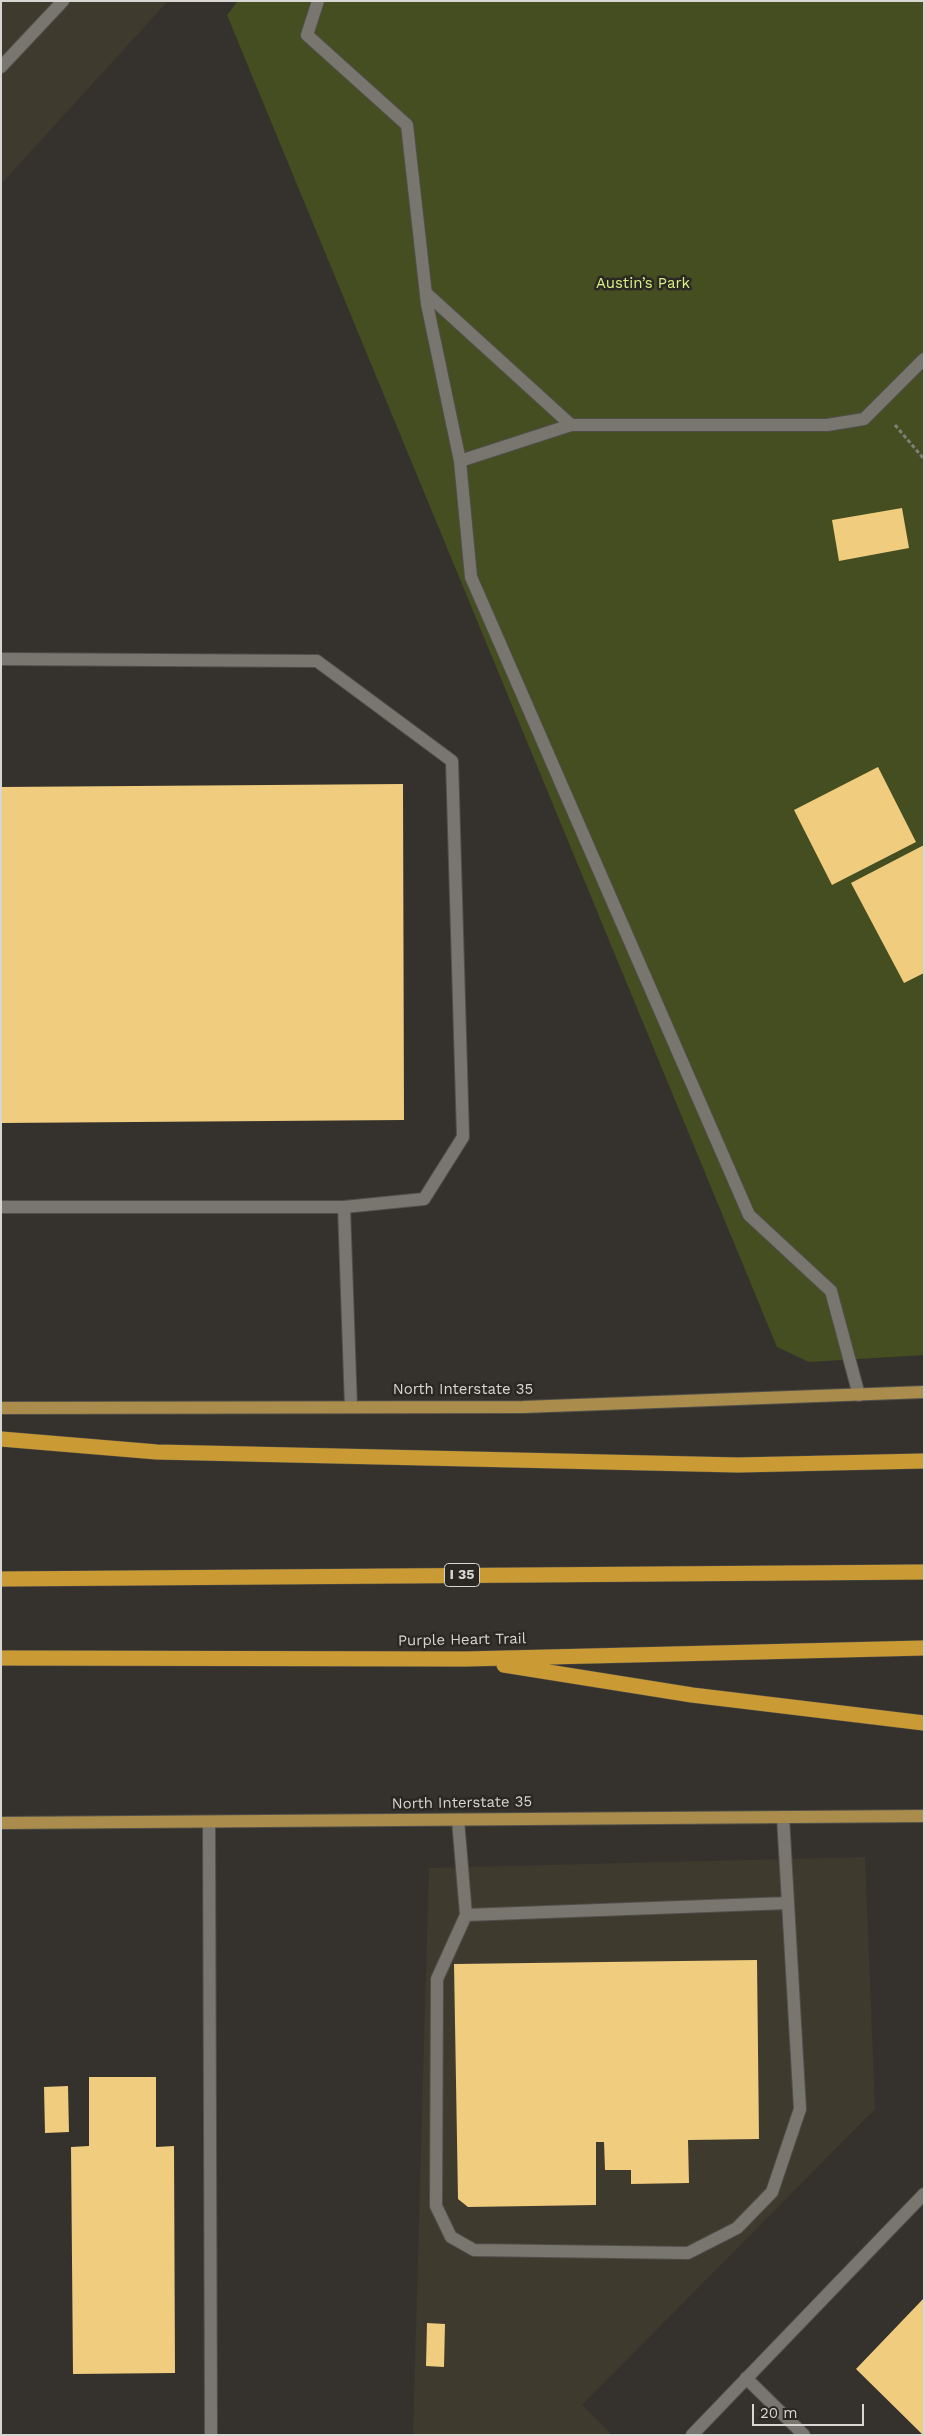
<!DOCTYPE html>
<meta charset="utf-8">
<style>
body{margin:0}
#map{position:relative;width:925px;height:2436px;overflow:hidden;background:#35322d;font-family:"Work Sans",sans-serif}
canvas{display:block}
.frame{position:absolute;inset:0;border:2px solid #d8d6d2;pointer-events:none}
.scale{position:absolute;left:752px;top:2404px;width:112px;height:22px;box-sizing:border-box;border:2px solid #d8d6d2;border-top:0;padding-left:6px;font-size:15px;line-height:18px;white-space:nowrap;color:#d8d6d2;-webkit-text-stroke:4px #2b2823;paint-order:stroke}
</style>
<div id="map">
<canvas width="925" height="2436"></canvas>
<div class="frame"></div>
<div class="scale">20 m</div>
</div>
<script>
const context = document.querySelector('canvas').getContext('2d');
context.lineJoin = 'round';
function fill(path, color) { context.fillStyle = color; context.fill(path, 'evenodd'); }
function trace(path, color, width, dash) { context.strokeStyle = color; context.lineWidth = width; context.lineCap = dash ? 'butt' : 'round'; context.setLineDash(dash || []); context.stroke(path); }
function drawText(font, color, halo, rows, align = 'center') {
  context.font = font + ' "Work Sans",sans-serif'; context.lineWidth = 5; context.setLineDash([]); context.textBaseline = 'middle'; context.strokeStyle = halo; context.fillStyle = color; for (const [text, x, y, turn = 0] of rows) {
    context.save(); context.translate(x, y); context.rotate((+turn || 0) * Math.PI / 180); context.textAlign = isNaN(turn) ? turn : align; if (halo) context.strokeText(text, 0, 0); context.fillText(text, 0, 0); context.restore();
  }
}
const built = new Path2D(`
 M1 1H168L1 184Z
 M865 1857 875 2109 582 2405 612 2435H413L429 1868Z`);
const green = new Path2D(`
 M238 1H924V1355L809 1362 777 1347 227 15Z`);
const building = new Path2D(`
 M902 508 909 548 839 561 832 520Z
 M878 767 916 842 832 885 794 810Z
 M403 784 404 1120 1 1123V787Z
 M924 845V973L904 983 851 883Z
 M757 1960 759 2139 688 2140 689 2183 631 2184V2170H605L604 2142H596V2205L468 2207 458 2199 454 1964Z
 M89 2077H156V2147L174 2146 175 2373 73 2374 71 2147 89 2146Z
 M68 2086 69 2132 45 2133 44 2087Z
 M924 2298V2435H923L856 2369Z
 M427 2323 445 2324 444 2367 426 2366Z`);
const path = new Path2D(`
 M895 425 924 459`);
const minor = new Path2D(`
 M318 1 307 35 407 125 427 304 460 461
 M1 67 63 1
 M426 293 571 425
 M1 659 317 661 452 761 463 1137 424 1199 344 1207H1
 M344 1207 351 1407
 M859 1395 831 1291 749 1215 471 577 460 461 571 425H827L864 419 924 359
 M458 1820 466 1915 437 1979 436 2206 451 2237 474 2250 688 2253 737 2228 772 2192 800 2109 783 1817
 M209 1822 211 2435
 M466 1915 788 1903
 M746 2378 804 2435
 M692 2435 924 2194`);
const major = new Path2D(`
 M1 1408 523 1407 924 1392
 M1 1823 924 1816`);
const highway = new Path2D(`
 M1 1439 157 1452 738 1465 924 1461
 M1 1579 924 1572
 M1 1658 465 1659 924 1648
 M504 1665 692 1695 924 1723`);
const shields = [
 [462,1575,35]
];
const shieldNames = [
 ["I 35",462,1575]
];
const parkNames = [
 ["Austin’s Park",643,284]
];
const streetNames = [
 ["North Interstate 35",463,1390],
 ["Purple Heart Trail",462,1640,-1],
 ["North Interstate 35",462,1803,-1]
];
fill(built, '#3f3a2e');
fill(green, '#454e20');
fill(building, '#f0cc7e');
trace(minor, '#514f4a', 14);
trace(major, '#514f4a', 14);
trace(highway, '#514f4a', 16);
trace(path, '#807e79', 3, [4, 2.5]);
trace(minor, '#797670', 12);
trace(major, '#aa8c4c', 12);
trace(highway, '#ca9a34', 15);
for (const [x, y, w] of shields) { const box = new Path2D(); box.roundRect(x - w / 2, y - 11.5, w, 23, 4); context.fillStyle = '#2b2823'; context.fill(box); trace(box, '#d8d6d2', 1); }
drawText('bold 14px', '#d8d6d2', null, shieldNames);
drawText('15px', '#d9f085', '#2b2823', parkNames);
drawText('15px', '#d8d6d2', '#2b2823', streetNames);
</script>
